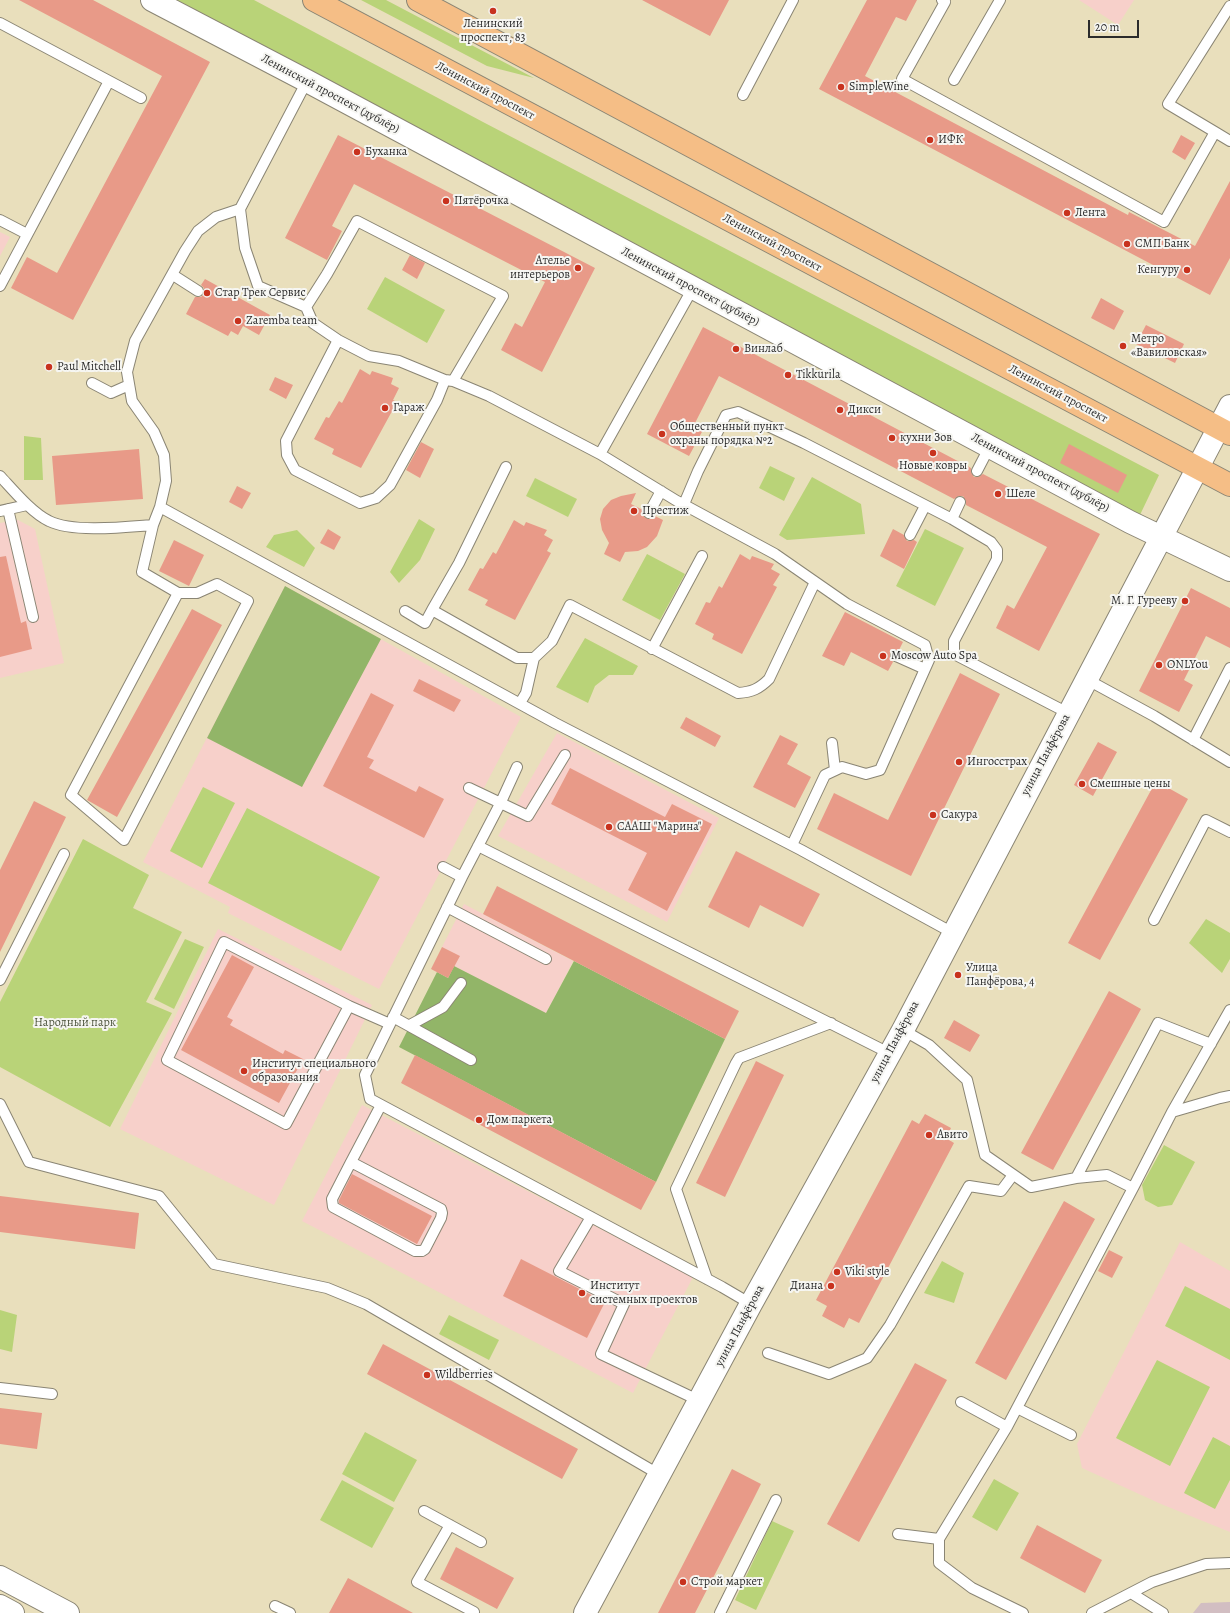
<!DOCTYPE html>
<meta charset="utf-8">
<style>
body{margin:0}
#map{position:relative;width:1230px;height:1613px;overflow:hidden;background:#e9dfbc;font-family:Alegreya,serif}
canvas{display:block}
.scale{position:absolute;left:1088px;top:20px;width:51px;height:18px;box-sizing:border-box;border:2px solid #2b2b2b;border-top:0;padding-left:5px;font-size:12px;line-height:14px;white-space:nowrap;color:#2b2b2b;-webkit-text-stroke:3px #f6f6f2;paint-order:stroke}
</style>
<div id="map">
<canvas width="1230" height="1613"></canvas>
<div class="scale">20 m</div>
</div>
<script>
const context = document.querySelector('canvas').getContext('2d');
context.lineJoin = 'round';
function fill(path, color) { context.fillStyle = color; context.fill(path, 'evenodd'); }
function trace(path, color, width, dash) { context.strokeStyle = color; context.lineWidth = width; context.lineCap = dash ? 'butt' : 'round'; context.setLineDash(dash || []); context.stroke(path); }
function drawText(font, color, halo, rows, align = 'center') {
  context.font = font + ' Alegreya,serif'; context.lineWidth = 4; context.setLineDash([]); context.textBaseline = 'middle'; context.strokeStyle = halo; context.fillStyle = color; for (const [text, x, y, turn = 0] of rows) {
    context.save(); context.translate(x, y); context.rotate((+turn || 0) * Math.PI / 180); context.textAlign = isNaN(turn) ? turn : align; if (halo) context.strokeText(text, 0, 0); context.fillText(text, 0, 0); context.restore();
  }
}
const built = new Path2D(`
 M1079 0H1134L1118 25Z
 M0 232 10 237 0 256Z
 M18 520 35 529 64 663 0 678V523Z
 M285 586 521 717 379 989 228 913 230 907 143 862Z
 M557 733 719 818 667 922 498 836Z
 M464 904 573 961 546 1014 454 966 459 956 442 947Z
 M218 929 372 1005 274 1205 120 1129Z
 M362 1105 693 1277 633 1393 302 1221Z
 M1180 1242 1230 1271V1532L1161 1504 1082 1468 1077 1444Z`);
const industrial = new Path2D(`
 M1230 1602V1613H1193L1201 1603Z`);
const green = new Path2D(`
 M164 0H254L483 122 1159 475 1139 517Z
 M361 0H386L534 78 487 66Z
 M385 277 445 310 427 343 367 309Z
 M24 436 41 438 43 480H24Z
 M770 466 795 478 784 501 759 488Z
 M812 477 861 504 865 534 787 540 779 535Z
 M535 478 577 499 568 517 526 496Z
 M419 519 435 529 420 560 399 583 390 572Z
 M925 529 964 548 935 606 896 586Z
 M297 530 315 548 304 567 266 547 274 535Z
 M647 554 685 574 660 620 622 600Z
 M585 638 638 666 633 675H609L595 686 588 703 556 687Z
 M203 787 235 803 202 868 170 851Z
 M247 808 380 877 341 951 208 883Z
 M83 839 149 875 133 908 182 932 146 1002 172 1013 110 1127 0 1067V1002Z
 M1206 919 1230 933V959L1222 973 1189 943Z
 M185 939 204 947 174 1009 154 999Z
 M1164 1145 1195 1162 1172 1205 1158 1207 1145 1200 1142 1185Z
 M942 1261 964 1273 954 1303 924 1293Z
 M1185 1286 1230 1309V1360L1165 1326Z
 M0 1310 17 1315 12 1352 0 1349Z
 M449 1315 499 1340 489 1360 439 1334Z
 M1157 1360 1210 1387 1170 1466 1116 1438Z
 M365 1432 417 1460 394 1502 342 1474Z
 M1213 1437 1230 1446V1480L1215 1509 1184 1493Z
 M994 1479 1019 1493 997 1531 972 1517Z
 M342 1480 394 1508 372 1548 320 1520Z
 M772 1521 794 1531 756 1610 735 1600Z`);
const forest = new Path2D(`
 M285 586 381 639 302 787 207 738Z
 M574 961 725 1039 656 1182 399 1047 437 972 448 978 454 966 546 1013Z`);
const building = new Path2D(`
 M19 0H93L210 62 73 320 11 288 27 257 57 273 162 76Z
 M642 0H729L710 36Z
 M867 0H917L906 21 896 17 865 76 1128 215 1129 212 1195 246 1230 181V258L1210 295 819 89Z
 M338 135 595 268 542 372 501 350 515 323 522 327 545 282 533 276 354 184 332 226 342 231 327 260 285 238Z
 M1181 135 1195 143 1185 160 1172 152Z
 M410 255 425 263 417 279 402 270Z
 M205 279 270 315 259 335 243 326 238 335 231 331 228 336 186 314 195 297H201L204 294V288L201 285Z
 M1101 298 1124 311 1114 330 1091 318Z
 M1146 325 1184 344 1175 363 1136 344Z
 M703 327 971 468V472L974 477H978L983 474 1100 534 1039 651 996 628 1007 605 1014 609 1047 547 966 505V501L963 496H959L954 499 719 376 694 425 703 430 689 456 647 434Z
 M360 369 370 375 372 371 393 378 391 384 399 388 393 400 397 402 361 468 332 454 334 449 314 439 326 417 329 418 339 401 342 403Z
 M275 377 293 385 286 399 269 390Z
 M421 442 434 449 420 478 406 470Z
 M1069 444 1127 475 1118 493 1060 463Z
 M139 449 143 499 56 505 52 456Z
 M237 486 251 493 242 509 229 502Z
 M636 493 631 504 643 510 644 517 650 519 655 516 663 520 657 536 647 547 638 551 625 552 620 562 604 554 609 543 602 530 600 519 603 509 611 500 621 496Z
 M514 520 524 526 526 522 547 530 544 535 553 540 547 551 551 553 515 620 485 605 488 600 468 590 480 568 483 569 493 552 496 554Z
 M328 529 341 537 334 550 320 543Z
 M893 529 904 535 907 541 914 540 917 542 904 569 880 556Z
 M174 540 204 555 189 586 159 571Z
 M740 554 750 560 752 556 774 564 771 569 780 574 773 585 777 587 742 654 712 639 714 634 695 624 706 602 710 603 719 586 722 588Z
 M6 556 21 623 26 621 32 649 0 657V557Z
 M1191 588 1230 608V648L1206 636 1184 680 1193 685 1179 712 1139 691Z
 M192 609 222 625 117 817 87 800Z
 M845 612 903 642 899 650H895L890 653V657L893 662 888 671 851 652 844 666 822 656Z
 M960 673 1000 694 911 876 817 829 834 793 888 820Z
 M419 679 461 700 454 712 413 691Z
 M371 693 394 705 367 757 374 760 369 768 416 792 419 786 444 799 424 838 323 786Z
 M686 717 721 736 715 747 680 728Z
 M780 735 798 744 787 764 811 777 795 808 753 787Z
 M1098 742 1117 752 1093 796 1074 785Z
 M570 768 665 817 672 804 712 824 667 911 628 890 647 853 551 804Z
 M1156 781 1188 799 1100 960 1068 943Z
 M34 801 66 817 0 952V870Z
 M736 851 820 894 803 927 760 905 749 928 708 907Z
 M497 886 739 1011 725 1039 483 914Z
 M442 947 460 956 448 978 431 969Z
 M232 955 254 967 227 1017 233 1020 230 1025 283 1054 285 1050 303 1059 279 1103 181 1050Z
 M1109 991 1141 1009 1053 1170 1021 1153Z
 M954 1020 980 1035 970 1052 944 1038Z
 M415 1055 656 1182 641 1210 401 1083Z
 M756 1061 784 1075 725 1197 696 1183Z
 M925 1114 951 1128 946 1138 954 1143 859 1323 849 1318 844 1328 822 1316 827 1306 816 1300 912 1120 919 1124Z
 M352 1174 432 1216 417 1244 339 1203V1200Z
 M0 1196 139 1213 135 1249 0 1232Z
 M1064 1201 1095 1219 1006 1380 975 1363Z
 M1109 1250 1123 1257 1112 1278 1098 1271Z
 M521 1259 605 1302 587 1338 503 1296Z
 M383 1344 578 1449 562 1479 367 1374Z
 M915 1363 947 1380 859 1542 827 1524Z
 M0 1408 42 1413 37 1449 0 1444Z
 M732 1469 761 1484 752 1502 695 1613H658Z
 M1037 1525 1102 1560 1085 1593 1020 1558Z
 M456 1547 514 1578 497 1609 440 1579Z
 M348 1578 413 1613H329Z`);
const service = new Path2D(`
 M942 0 945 2 902 79 1164 222 1215 132 1230 141
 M0 23 109 81 0 286
 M954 80 1000 0
 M109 81 141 98
 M743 95 793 0
 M1215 132 1168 104 1230 6
 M240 209 245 248 258 286 306 307 313 323 338 340 369 356 399 361 445 380 453 381 489 396 600 454 677 501 775 554 847 604 925 645 929 660 880 770 866 774 842 767 825 775 792 845
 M0 220 27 234
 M173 275 198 291
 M306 307 327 274 357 221 503 296 453 381
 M338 340 286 441 287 455 295 470 360 503 376 498 390 485 437 400 445 380
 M92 383 111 393 129 385
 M600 454 693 288
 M977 471 990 446
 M0 476C13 490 32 513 49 521 73 533 126 527 153 525
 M684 504 698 471 726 415 738 412 804 443 952 519 991 542 997 550V559L954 641V654L1068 713
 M160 507 555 723 801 850 953 933
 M8 509 33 617
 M0 511 27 505
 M649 513 661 491
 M952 519 960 502
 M910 535 925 506
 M178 593 71 795 124 840 248 601 217 584 197 593H178L142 572 153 525 160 507 166 481 164 455 154 432 132 401 127 372 135 341 185 251 198 231 216 217 240 209 307 81
 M432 610 459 563 506 467
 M405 611 425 623 432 610 517 658H534L552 641 570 605 738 693C752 692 759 689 769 679L815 582
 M652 649 702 556
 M896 656 925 669
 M1086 679 1154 716 1230 762
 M520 703 526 693 534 658
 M1193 740 1230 668
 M832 743 835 770
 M517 767 501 802 462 877 365 1075 370 1099 722 1287 751 1304
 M469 788 528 816 565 755
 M478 846 889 1053
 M443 867 462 877
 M447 907 546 959
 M1154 920 1206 820 1230 832
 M0 980 64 854
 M349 1006 224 942 167 1060 286 1124 349 1006 390 1024
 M393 1017 471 1060
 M410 1025 443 1007 461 983
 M903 1030 929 1045 967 1080 985 1155 1031 1187 1076 1178 1107 1175 1133 1188 1172 1112 1230 1010
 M0 1104 29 1162 159 1196 214 1264 327 1288 366 1304 660 1475
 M1172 1112 1220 1098 1230 1096
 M351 1162 441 1209 442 1213 441 1218 425 1249 422 1251H415L333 1207 332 1199Z
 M351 1162 381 1105
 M1076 1178 1158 1023 1211 1044
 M591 1217 559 1271 624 1304 601 1354 700 1401
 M707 1279 676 1189 736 1063 739 1058 831 1023
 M768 1353 829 1374 867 1358 890 1325 969 1186 1001 1191 1013 1175
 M0 1388 52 1394
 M961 1402 1007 1427
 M1017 1408 1071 1435
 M424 1511 481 1542
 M450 1525 417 1582 474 1612
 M898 1534 939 1539
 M1131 1593 1163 1613
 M275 1606 290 1613
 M720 1613 776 1500
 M1023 1613 972 1588 939 1563V1539L1007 1427 1133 1188
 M1092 1613 1152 1582 1206 1564 1230 1563`);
const tertiary = new Path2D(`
 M152 0 307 81 1130 522 1230 570
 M0 1577 68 1613
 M0 1606 13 1613
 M585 1613 751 1304 903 1030 1230 406`);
const primary = new Path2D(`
 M314 0 1230 485
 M418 0 1230 434`);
const markers = [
 [493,11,4,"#c8321e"],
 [841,87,4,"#c8321e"],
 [930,140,4,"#c8321e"],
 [357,152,4,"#c8321e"],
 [446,201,4,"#c8321e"],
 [1067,213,4,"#c8321e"],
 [1127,244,4,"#c8321e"],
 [578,268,4,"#c8321e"],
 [1187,270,4,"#c8321e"],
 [207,293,4,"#c8321e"],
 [238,321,4,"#c8321e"],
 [1123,346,4,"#c8321e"],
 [736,349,4,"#c8321e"],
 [49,367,4,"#c8321e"],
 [788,375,4,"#c8321e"],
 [385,408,4,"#c8321e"],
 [840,410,4,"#c8321e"],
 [662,434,4,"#c8321e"],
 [892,438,4,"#c8321e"],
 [933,453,4,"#c8321e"],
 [998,494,4,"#c8321e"],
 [634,511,4,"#c8321e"],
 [1185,601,4,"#c8321e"],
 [883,656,4,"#c8321e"],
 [1159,665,4,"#c8321e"],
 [959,762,4,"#c8321e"],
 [1082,784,4,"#c8321e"],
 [933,815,4,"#c8321e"],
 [609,827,4,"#c8321e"],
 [958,975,4,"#c8321e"],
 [244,1071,4,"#c8321e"],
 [479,1120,4,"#c8321e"],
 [929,1135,4,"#c8321e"],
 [837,1272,4,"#c8321e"],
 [831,1286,4,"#c8321e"],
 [582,1293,4,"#c8321e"],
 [427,1375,4,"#c8321e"],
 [683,1582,4,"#c8321e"]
];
const poiNames = [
 ["Ленинский",493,24,"center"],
 ["проспект, 83",493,38,"center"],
 ["SimpleWine",849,87],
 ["ИФК",938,140],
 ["Буханка",365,152],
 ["Пятёрочка",454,201],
 ["Лента",1075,213],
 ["СМП Банк",1135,244],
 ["Ателье",570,261,"right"],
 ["интерьеров",570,275,"right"],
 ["Кенгуру",1179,270,"right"],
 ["Стар Трек Сервис",215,293],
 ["Zaremba team",246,321],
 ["Метро",1131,339],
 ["«Вавиловская»",1131,353],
 ["Винлаб",744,349],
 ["Paul Mitchell",57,367],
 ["Tikkurila",796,375],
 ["Гараж",393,408],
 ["Дикси",848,410],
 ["Общественный пункт",670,427],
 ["охраны порядка №2",670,441],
 ["кухни Зов",900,438],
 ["Новые ковры",933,466,"center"],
 ["Шеле",1006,494],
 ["Престиж",642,511],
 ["М. Г. Гурееву",1177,601,"right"],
 ["Moscow Auto Spa",891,656],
 ["ONLYou",1167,665],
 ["Ингосстрах",967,762],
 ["Смешные цены",1090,784],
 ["Сакура",941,815],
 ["СААШ \"Марина\"",617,827],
 ["Улица",966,968],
 ["Панфёрова, 4",966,982],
 ["Институт специального",252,1064],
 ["образования",252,1078],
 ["Дом паркета",487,1120],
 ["Авито",937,1135],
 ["Viki style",845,1272],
 ["Институт",590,1286],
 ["системных проектов",590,1300],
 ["Диана",823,1286,"right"],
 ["Wildberries",435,1375],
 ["Строй маркет",691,1582]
];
const streetNames = [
 ["Ленинский проспект",485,91,28],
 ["Ленинский проспект (дублёр)",330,94,28],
 ["Ленинский проспект",772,243,28],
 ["Ленинский проспект (дублёр)",690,287,28],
 ["Ленинский проспект",1058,394,28],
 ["Ленинский проспект (дублёр)",1040,473,28],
 ["улица Панфёрова",1046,755,-62],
 ["улица Панфёрова",895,1042,-62],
 ["улица Панфёрова",740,1326,-62]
];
const parkNames = [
 ["Народный парк",75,1023]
];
fill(built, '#f7d0ca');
fill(industrial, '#d2bec2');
fill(green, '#b9d378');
fill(forest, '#92b568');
fill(building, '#e89a88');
trace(service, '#8a8574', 12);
trace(tertiary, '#8a8574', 24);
trace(primary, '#8a8574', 24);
trace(service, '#fff', 10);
trace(tertiary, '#fff', 22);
trace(primary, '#f5be86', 22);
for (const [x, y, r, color] of markers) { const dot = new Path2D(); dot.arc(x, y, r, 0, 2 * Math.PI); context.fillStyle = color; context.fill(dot); trace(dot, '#f6f6f2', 1.5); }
drawText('12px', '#2b2b2b', '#f6f6f2', poiNames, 'left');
drawText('12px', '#2b2b2b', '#f6f6f2', streetNames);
drawText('12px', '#4e553e', '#f6f6f2', parkNames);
</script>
